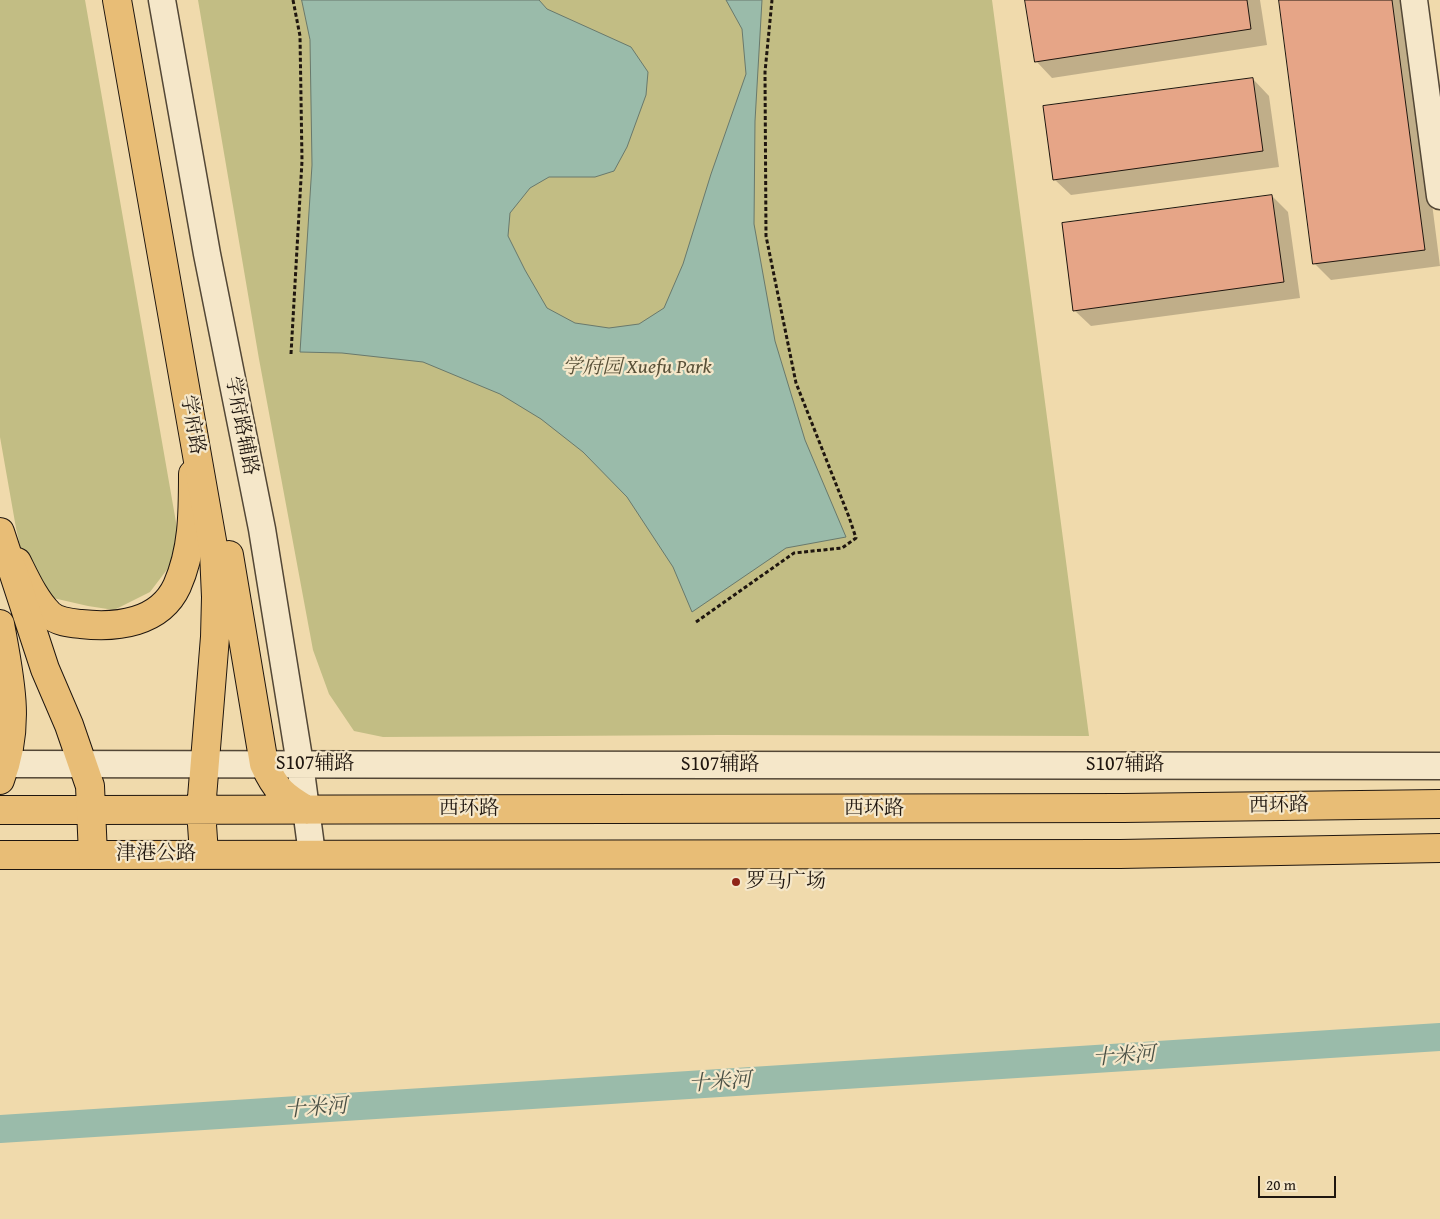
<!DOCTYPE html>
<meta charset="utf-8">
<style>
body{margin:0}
#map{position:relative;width:1440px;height:1219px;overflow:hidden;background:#f0daac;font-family:"Gentium Book Plus",serif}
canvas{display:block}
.scale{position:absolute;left:1258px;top:1176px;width:78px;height:22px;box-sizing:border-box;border:2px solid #1f160f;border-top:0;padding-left:6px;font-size:15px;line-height:18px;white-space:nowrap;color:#1f160f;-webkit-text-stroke:4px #f5e7c9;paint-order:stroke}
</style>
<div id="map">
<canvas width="1440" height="1219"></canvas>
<div class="scale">20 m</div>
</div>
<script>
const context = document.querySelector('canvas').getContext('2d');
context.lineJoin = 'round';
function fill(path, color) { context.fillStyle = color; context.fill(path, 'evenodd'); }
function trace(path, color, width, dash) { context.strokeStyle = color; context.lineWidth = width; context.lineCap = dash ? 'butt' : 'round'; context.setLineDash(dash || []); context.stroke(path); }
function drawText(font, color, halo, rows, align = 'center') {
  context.font = font + ' "Gentium Book Plus","Noto Serif SC",serif'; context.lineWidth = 4.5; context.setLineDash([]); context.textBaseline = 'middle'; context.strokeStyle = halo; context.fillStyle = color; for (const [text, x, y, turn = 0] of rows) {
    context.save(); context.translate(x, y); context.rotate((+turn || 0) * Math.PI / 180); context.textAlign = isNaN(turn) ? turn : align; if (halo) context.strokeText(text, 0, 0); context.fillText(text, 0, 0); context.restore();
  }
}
const green = new Path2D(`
 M0 0H85L177 528 172 563 150 592 114 610 88 606 53 598 25 568 16 528 0 437Z
 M198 0H992L1089 736 720 735 383 737 354 731 329 694 313 650 259 359Z`);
const water = new Path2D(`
 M302 0H539L547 9 631 47 648 72 646 95 627 147 614 171 595 177H549L530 188 510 213 508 236 525 270 547 308 575 323 609 328 639 324 664 308 683 264 711 174 746 74 742 29 726 0H762L755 121 754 224 775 341 805 440 846 537 786 548 692 612 673 567 627 497 583 452 541 419 500 394 423 362 342 353 300 352 312 165 310 40Z`);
const shadow = new Path2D(`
 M1027 0H1260L1267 45 1052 78 1036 61Z
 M1280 0H1406L1440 266 1331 280 1315 264Z
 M1253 79 1269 96 1279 167 1071 195 1054 179Z
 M1272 196 1288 212 1300 298 1091 326 1074 310Z`);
const canal = new Path2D(`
 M0 1129 1440 1037`);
const building = new Path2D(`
 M1025 0H1247L1251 29 1035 62Z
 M1279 0H1392L1425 250 1313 264Z
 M1253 78 1263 151 1053 180 1043 106Z
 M1272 195 1284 282 1073 311 1062 223Z`);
const path = new Path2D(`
 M291 354 302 161 300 36 293 0
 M696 622 794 553 842 548 856 538 849 517 796 383 766 236 765 72 772 0`);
const minor = new Path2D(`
 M162 0 207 254 262 529 300 764 312 854
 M1414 0 1440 196
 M0 764 1440 766`);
const major = new Path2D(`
 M17 562C26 580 35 600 49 614 57 622 71 623 81 624 117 628 160 623 177 586 193 550 193 513 193 474
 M0 810H92
 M0 855H93`);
const highway = new Path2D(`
 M117 0 214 552 216 597 215 637 201 810 204 854
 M0 532 45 669 69 725 90 786 93 855 1120 854 1440 848
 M229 555 264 764C276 790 283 796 307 810
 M0 624C10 679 21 726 0 780
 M92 810 1123 808 1440 804`);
const markers = [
 [736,882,5,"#8f2418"]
];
const parkNames = [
 ["学府园 Xuefu Park",637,368]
];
const streetNames = [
 ["学府路",192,425,80],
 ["学府路辅路",241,426,79],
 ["S107辅路",315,764],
 ["S107辅路",720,765],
 ["S107辅路",1125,765],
 ["西环路",1279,806,-1],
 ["西环路",469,809],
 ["西环路",874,809],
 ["津港公路",156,854]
];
const poiNames = [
 ["罗马广场",746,882]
];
const waterNames = [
 ["十米河",1124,1057,-4],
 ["十米河",720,1083,-4],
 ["十米河",316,1109,-4]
];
fill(green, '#c2bd84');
fill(water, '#9abbaa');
trace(water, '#69796c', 1);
fill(shadow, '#0003');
trace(canal, '#9abbaa', 28);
fill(building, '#e6a587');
trace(building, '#1f160f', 1);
trace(minor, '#534736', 29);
trace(major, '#1f160f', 30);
trace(highway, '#1f160f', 30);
trace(path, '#1f160f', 3, [4, 2.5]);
trace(minor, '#f5e7c9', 26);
trace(major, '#e8bd76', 28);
trace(highway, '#e8bd76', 28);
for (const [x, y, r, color] of markers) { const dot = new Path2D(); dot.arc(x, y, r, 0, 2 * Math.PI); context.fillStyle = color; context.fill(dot); trace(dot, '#f5e7c9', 2); }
drawText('italic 20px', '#585038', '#f5e7c9', parkNames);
drawText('20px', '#1f160f', '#f5e7c9', streetNames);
drawText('20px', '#1f160f', '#f5e7c9', poiNames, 'left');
drawText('italic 21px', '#4a5045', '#f5e7c9', waterNames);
</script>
